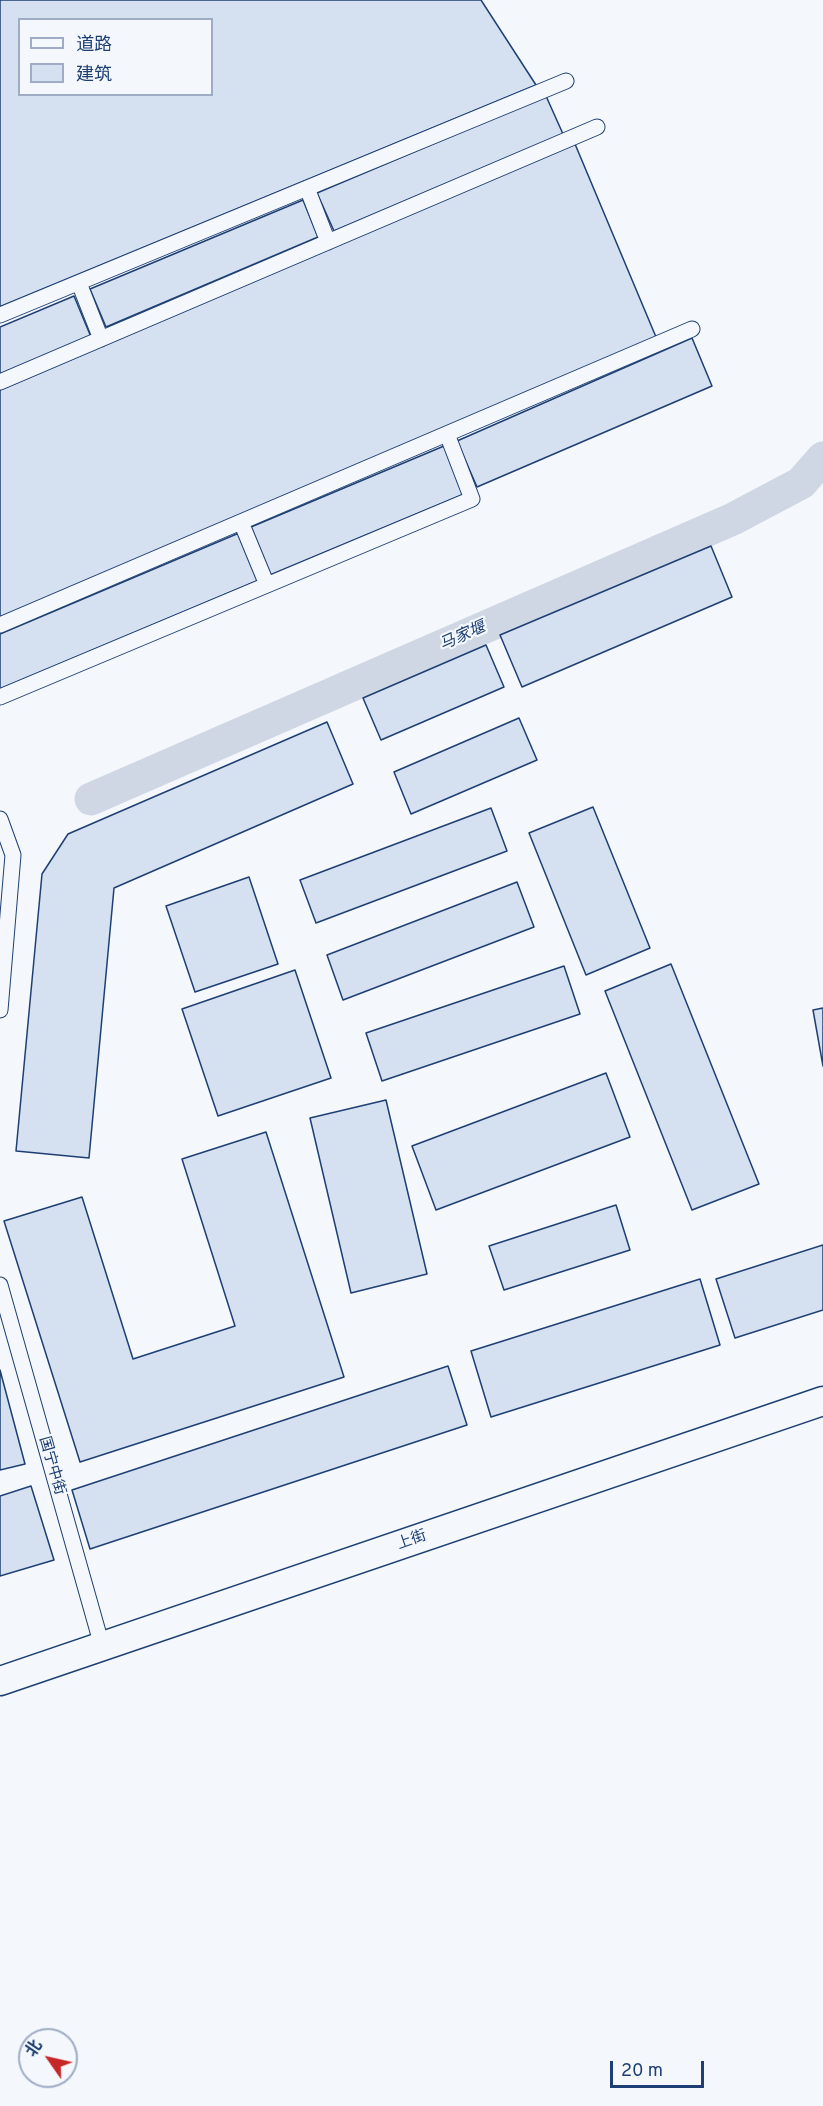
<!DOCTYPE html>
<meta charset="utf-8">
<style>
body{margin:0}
#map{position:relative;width:823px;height:2106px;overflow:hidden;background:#f4f7fb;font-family:Overpass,"Noto Sans SC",sans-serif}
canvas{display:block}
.legend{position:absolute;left:18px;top:18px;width:195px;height:78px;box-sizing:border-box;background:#f4f7fb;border:2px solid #9eadc5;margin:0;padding:8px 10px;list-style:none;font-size:18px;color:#1d3f73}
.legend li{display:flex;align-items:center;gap:12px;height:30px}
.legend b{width:30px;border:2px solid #9eadc5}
.north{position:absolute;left:18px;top:2028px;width:60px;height:60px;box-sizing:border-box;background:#f4f7fb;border:2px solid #9eadc5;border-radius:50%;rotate:304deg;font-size:16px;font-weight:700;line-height:24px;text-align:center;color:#1d3f73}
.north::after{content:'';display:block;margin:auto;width:21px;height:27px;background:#c62828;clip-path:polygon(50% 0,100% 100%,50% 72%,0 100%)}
.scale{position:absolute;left:610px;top:2061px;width:94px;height:27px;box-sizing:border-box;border:3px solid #1d3f73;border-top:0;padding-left:8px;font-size:18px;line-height:21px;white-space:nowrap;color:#1d3f73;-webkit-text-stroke:4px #f4f7fb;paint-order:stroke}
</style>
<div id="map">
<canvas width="823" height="2106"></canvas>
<ul class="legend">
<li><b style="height:8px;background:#f4f7fb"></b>道路</li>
<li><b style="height:16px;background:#d5e0f0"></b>建筑</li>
</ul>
<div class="north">北</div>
<div class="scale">20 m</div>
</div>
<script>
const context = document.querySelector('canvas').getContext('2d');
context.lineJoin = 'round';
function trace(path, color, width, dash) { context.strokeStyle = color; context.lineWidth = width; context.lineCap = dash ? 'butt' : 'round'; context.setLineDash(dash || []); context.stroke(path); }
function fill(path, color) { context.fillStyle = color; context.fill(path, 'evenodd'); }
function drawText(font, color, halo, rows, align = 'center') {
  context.font = font + ' Overpass,"Noto Sans SC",sans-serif'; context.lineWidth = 4.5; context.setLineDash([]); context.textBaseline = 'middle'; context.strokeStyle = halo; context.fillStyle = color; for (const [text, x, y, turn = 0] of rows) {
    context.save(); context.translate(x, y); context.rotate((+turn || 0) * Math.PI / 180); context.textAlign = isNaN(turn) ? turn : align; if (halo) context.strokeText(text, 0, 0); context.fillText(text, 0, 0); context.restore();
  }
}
const canal = new Path2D(`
 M91 799 733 519 801 483 823 458`);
const building = new Path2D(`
 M0 0H481L536 85 0 307ZM20 20H212V94H20Z
 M546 96 563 134 334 231 317 193Z
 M575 144 656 337 0 618V390Z
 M303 200 318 237 106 327 90 289Z
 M74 296 91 337 0 374V327Z
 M692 338 712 386 477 487 457 441Z
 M444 446 464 494 270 575 251 527Z
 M239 533 259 580 0 689V634Z
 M711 546 732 597 522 687 500 635Z
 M486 645 504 687 381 740 363 698Z
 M519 718 537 760 411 814 394 772Z
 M327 722 353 784 114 888 89 1158 16 1151 42 874 68 834Z
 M593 807 650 948 586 975 529 833Z
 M491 808 507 851 316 923 300 880Z
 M249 877 278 964 195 992 166 906Z
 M517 882 534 927 343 1000 327 955Z
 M671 964 759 1184 692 1210 605 991Z
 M564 966 580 1014 382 1081 366 1033Z
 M295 970 331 1078 218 1116 182 1009Z
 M823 1008V1066L813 1010Z
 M606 1073 630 1137 436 1210 412 1146Z
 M386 1100 427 1274 351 1293 310 1118Z
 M266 1132 344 1377 80 1462 4 1221 82 1197 133 1359 235 1326 182 1159Z
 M616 1205 630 1250 504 1290 489 1246Z
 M823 1245V1310L735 1338 716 1279Z
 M700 1279 720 1345 491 1417 471 1351Z
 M448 1366 467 1425 90 1549 72 1490Z
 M0 1370 25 1464 0 1470Z
 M31 1486 54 1560 0 1576V1496Z`);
const lane = new Path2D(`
 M307 188 328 242
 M79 283 101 339
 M0 315 566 81
 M0 382 597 127
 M241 522 267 585
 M0 625 692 329
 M0 697 472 499 447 434
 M0 819 13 855 0 1010
 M0 1285 102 1646`);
const street = new Path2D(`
 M0 1681 823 1401`);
const streetNames = [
 ["国宁中街",51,1466,74],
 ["上街",412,1541,-19]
];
const waterNames = [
 ["马家堰",463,637,-24]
];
trace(canal, '#cfd7e4', 33);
fill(building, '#d5e0f0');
trace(building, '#1d3f73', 1.5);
trace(lane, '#1d3f73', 17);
trace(street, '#1d3f73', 31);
trace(lane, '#f4f7fb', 15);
trace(street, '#f4f7fb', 28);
drawText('15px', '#1d3f73', '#f4f7fb', streetNames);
drawText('italic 16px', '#1d3f73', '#f4f7fb', waterNames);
</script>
